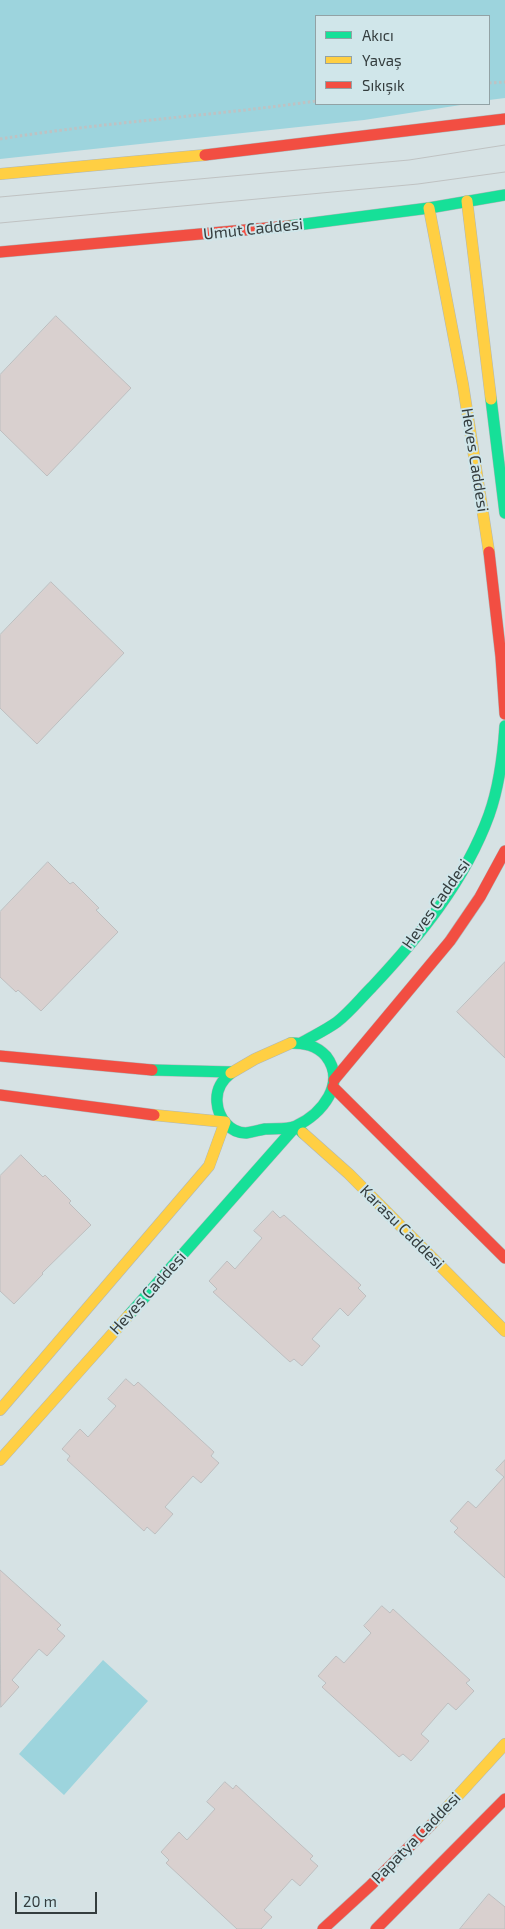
<!DOCTYPE html>
<meta charset="utf-8">
<style>
body{margin:0}
#map{position:relative;width:505px;height:1929px;overflow:hidden;background:#d6e2e4;font-family:"Exo 2",sans-serif}
canvas{display:block}
.legend{position:absolute;left:315px;top:15px;width:175px;height:90px;box-sizing:border-box;background:#d0e6ea;border:1px solid #92a2a5;margin:0;padding:6px 9px;list-style:none;font-size:15px;color:#343d3e}
.legend li{display:flex;align-items:center;gap:10px;height:25px}
.legend b{width:25px;border:1px solid #92a2a5}
.scale{position:absolute;left:15px;top:1892px;width:82px;height:22px;box-sizing:border-box;border:2px solid #343d3e;border-top:0;padding-left:6px;font-size:15px;line-height:18px;white-space:nowrap;color:#343d3e;-webkit-text-stroke:4px #d0e6ea;paint-order:stroke}
</style>
<div id="map">
<canvas width="505" height="1929"></canvas>
<ul class="legend">
<li><b style="height:6px;background:#16e098"></b>Akıcı</li>
<li><b style="height:6px;background:#ffcf43"></b>Yavaş</li>
<li><b style="height:6px;background:#f24e42"></b>Sıkışık</li>
</ul>
<div class="scale">20 m</div>
</div>
<script>
const context = document.querySelector('canvas').getContext('2d');
context.lineJoin = 'round';
function fill(path, color) { context.fillStyle = color; context.fill(path, 'evenodd'); }
function trace(path, color, width, dash) { context.strokeStyle = color; context.lineWidth = width; context.lineCap = dash ? 'butt' : 'round'; context.setLineDash(dash || []); context.stroke(path); }
function drawText(font, color, halo, rows, align = 'center') {
  context.font = font + ' "Exo 2",sans-serif'; context.lineWidth = 4; context.setLineDash([]); context.textBaseline = 'middle'; context.strokeStyle = halo; context.fillStyle = color; for (const [text, x, y, turn = 0] of rows) {
    context.save(); context.translate(x, y); context.rotate((+turn || 0) * Math.PI / 180); context.textAlign = isNaN(turn) ? turn : align; if (halo) context.strokeText(text, 0, 0); context.fillText(text, 0, 0); context.restore();
  }
}
const green = new Path2D(`
 M0 0H505V98L489 100V16H316V104H467L364 120 0 159Z
 M103 1660 148 1701 64 1795 19 1754Z`);
const building = new Path2D(`
 M56 316 131 388 47 476 0 430V375Z
 M51 582 124 653 37 744 0 708V635Z
 M48 862 70 884 73 882 99 908 96 910 118 932 41 1011 18 990 16 992 0 977V912Z
 M505 962V1058L457 1012Z
 M21 1155 43 1177 45 1175 71 1201 69 1203 91 1225 42 1273 43 1274 14 1304 0 1291V1176Z
 M273 1211 280 1218 284 1215 361 1285 358 1288 366 1296 348 1316 340 1308 312 1339 320 1346 302 1366 294 1359 290 1362 213 1292 217 1289 209 1281 227 1261 235 1269 262 1238 254 1231Z
 M126 1379 134 1386 138 1382 214 1452 211 1456 219 1463 201 1483 193 1476 165 1507 173 1514 155 1534 147 1527 144 1531 67 1460 70 1456 62 1449 80 1429 88 1437 116 1406 108 1399Z
 M505 1460V1578L454 1532 458 1528 450 1521 468 1501 476 1508 504 1477 496 1470Z
 M0 1570 61 1625 57 1629 65 1636 47 1656 39 1649 12 1680 19 1687 1 1707Z
 M382 1606 390 1613 393 1609 470 1680 466 1683 474 1691 456 1710 448 1703 421 1734 429 1741 411 1761 403 1754 399 1757 322 1687 326 1683 318 1676 336 1656 344 1663 371 1633 364 1626Z
 M225 1782 233 1789 236 1785 313 1856 310 1859 318 1866 300 1886 292 1879 264 1910 272 1917 261 1929H237L166 1863 169 1860 161 1852 179 1832 187 1840 215 1809 207 1802Z
 M489 1894 505 1907V1929H460Z`);
const path = new Path2D(`
 M489 83 505 82
 M0 139C105 122 211 116 316 101`);
const fast = new Path2D(`
 M289 226 429 208 505 195
 M491 399 505 513
 M301 1043C313 1036 326 1030 337 1022 350 1012 360 999 372 987 419 937 465 881 489 815 499 787 503 756 505 726
 M152 1070 232 1072
 M231 1073C222 1080 216 1090 217 1102 218 1118 230 1133 246 1133 253 1132 259 1130 265 1129 275 1128 286 1130 296 1126 322 1114 347 1083 326 1056 316 1045 304 1043 291 1043
 M129 1315 296 1126 303 1133`);
const slow = new Path2D(`
 M0 174 205 155
 M467 201 491 399
 M429 208 463 385 489 552
 M231 1073 255 1059 291 1043
 M303 1133 349 1174 505 1331
 M0 1410 209 1166 225 1122 154 1115
 M0 1460 129 1315
 M432 1824 505 1744`);
const jam = new Path2D(`
 M205 155 505 119
 M0 252 289 226
 M489 552 501 657 505 714
 M0 1056 152 1070
 M334 1080 450 941 480 897 505 851
 M333 1087 505 1258
 M0 1095 154 1115
 M323 1929 371 1885 432 1824
 M376 1929 505 1799`);
const tram = new Path2D(`
 M0 197 409 160 505 145
 M0 223 418 184 505 172`);
const streetNames = [
 ["Umut Caddesi",253,229,-6],
 ["Heves Caddesi",475,460,81],
 ["Heves Caddesi",436,904,-55],
 ["Karasu Caddesi",402,1227,45],
 ["Heves Caddesi",148,1293,-48],
 ["Papatya Caddesi",416,1838,-46]
];
fill(green, '#9dd4dd');
fill(building, '#d9d0cf');
trace(building, '#bdbebf', 1);
trace(fast, '#aeb7b9', 12);
trace(slow, '#aeb7b9', 12);
trace(jam, '#aeb7b9', 12);
trace(path, '#bfc2c3', 3, [2.5, 2.5]);
trace(fast, '#16e098', 11);
trace(slow, '#ffcf43', 11);
trace(jam, '#f24e42', 11);
trace(tram, '#bfc2c2', 1);
drawText('16px', '#343d3e', '#d0e6ea', streetNames);
</script>
